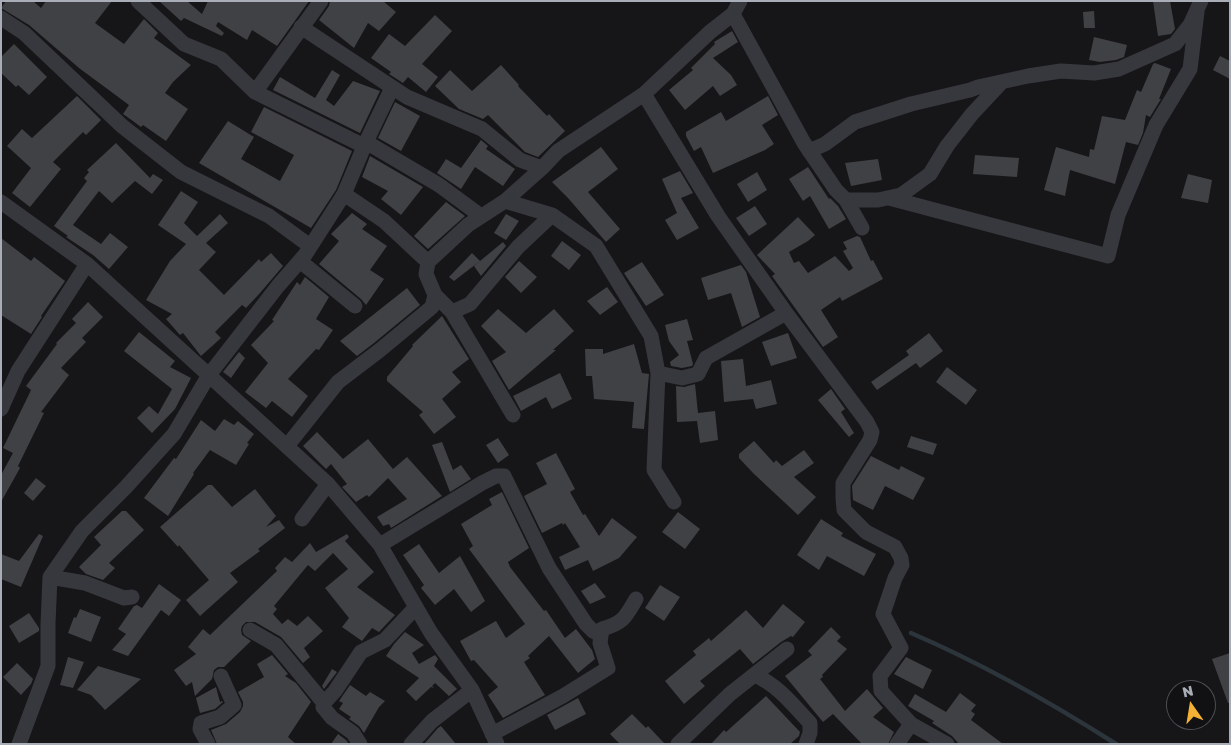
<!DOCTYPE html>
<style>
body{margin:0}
#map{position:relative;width:1231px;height:745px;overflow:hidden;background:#161618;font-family:"Golos Text",sans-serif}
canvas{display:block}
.frame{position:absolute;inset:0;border:2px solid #a8adb8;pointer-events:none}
.north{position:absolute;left:1166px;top:680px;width:50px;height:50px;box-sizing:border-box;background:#111113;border:1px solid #4d4f55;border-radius:50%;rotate:347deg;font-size:14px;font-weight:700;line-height:20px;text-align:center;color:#a8adb8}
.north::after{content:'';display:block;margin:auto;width:18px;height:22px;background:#f2b134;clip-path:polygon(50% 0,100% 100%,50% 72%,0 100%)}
</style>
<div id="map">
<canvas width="1231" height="745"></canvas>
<div class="frame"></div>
<div class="north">N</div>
</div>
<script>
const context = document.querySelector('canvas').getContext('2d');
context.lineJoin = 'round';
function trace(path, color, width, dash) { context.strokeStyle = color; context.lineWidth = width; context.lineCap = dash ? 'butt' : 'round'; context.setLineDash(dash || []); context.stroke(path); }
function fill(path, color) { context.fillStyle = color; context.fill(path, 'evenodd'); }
const stream = new Path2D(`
 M911 633C983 664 1050 702 1116 744`);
const building = new Path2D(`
 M6 1H33L41 8 46 1H112L95 23 124 44 144 19 158 33 154 38 191 65 173 82 165 93 188 109 166 141 143 125 141 127 126 116 123 114 129 105 79 68 29 25 1 8Z
 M159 1H187L202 14 208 1H309L277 46 252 30 247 40 218 22 216 26 224 33 222 36 184 18 181 21Z
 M330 1H383L396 12 379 31 368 23 354 48 319 20 329 6Z
 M1153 1H1170L1175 29 1171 34 1158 36Z
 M1094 11 1095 28H1084L1083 12Z
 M435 15 452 31 422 64 438 77 426 92 408 77 403 83 389 74 391 72 371 58 389 34 405 46Z
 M732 31 738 42 713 58 731 75 737 85 720 96 713 86 685 110 669 90 693 70 691 68 715 44 714 42Z
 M1094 37 1127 45 1124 57 1116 60 1100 62 1089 60Z
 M14 44 47 77 29 95 18 85 16 87 1 73V57Z
 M1220 56 1230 61V79L1213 70Z
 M1155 63 1171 69 1159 99H1161L1150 117 1146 115 1143 133 1138 145 1126 142 1115 184 1070 170 1065 196 1044 190 1056 147 1089 157 1090 149 1094 150 1102 116 1125 120 1137 90 1141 92 1153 64Z
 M501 65 519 85 518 86 547 116 549 114 565 131 538 157 525 152 488 115 483 119 459 109 435 86 450 70 472 91Z
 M332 70 340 75 326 100 334 106 353 81 380 91 360 133 273 90 280 77 315 98Z
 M77 96 101 120 86 135 83 132 53 162 61 169 30 207 12 193 31 168 7 146 22 129 32 138Z
 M768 96 778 115 762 125 774 144 765 150 713 173 701 147 694 151 686 136V132L721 112 726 121Z
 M395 102 420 116 401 151 378 138Z
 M264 107 352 151 336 190 311 228 199 163 228 121 254 137 241 159 280 181 294 155 251 132Z
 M481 140 488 146 486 149 515 169 503 186 475 167 461 189 437 173 446 159 461 168Z
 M116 143 150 178 153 174 163 180 152 194 135 181 112 203 99 191 73 225 101 244 110 233 128 247 109 269 93 255 66 237 68 236 54 226 87 181 84 178 89 172 87 170Z
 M601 147 618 169 588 192 620 229 606 242 568 198 552 182Z
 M975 155 1019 158 1017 177 973 174Z
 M370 156 423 187 401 215 381 199 388 191 362 177Z
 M878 159 882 180 851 186 845 163Z
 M808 167 829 199 830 198 838 206 846 219 829 229 810 196 803 201 789 179Z
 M680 171 693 193 681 198 699 228 677 240 665 220 677 213 662 179Z
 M757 172 767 190 748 202 737 184Z
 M1188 174 1212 180 1208 203 1181 198Z
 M181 191 198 202 184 223 197 236 220 214 228 223 206 243 216 252 199 270 224 295 259 259 261 262 271 253 283 266 260 293 246 308 242 305 215 332 221 338 201 356 183 333 180 335 166 319 172 314 146 300 170 261 186 244 158 225Z
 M446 202 465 216 428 249 414 236Z
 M755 206 767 224 749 236 736 218Z
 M352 213 367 224 362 229 387 246 370 270 384 279 366 305 361 299 319 264 339 241 331 234Z
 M506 214 519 221 506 240 494 233Z
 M798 217 815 235 808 241 789 252 794 263 799 261 808 273 835 256 849 271 853 268 843 251 847 249 843 242 857 236 860 237 871 261 873 260 883 279 842 301 840 297 821 310 838 337 823 347 772 276 775 274 757 255Z
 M1 238 31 261 34 257 65 281 41 316 42 317 31 334 1 315Z
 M562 241 581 255 569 270 551 256Z
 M503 242 506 246 481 276 474 266Z
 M472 253 480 261 454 281 449 277Z
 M519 261 537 277 521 293 505 277Z
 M642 262 664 295 646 306 624 273Z
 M741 265 746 272 760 317 742 327 731 293 708 300 701 278Z
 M305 277 329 297 316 319 333 330 319 350 316 349 288 379 308 396 292 417 272 401 266 408 245 392 268 363 251 345 274 321 272 320 297 282 300 285Z
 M607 287 618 302 600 315 587 301Z
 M407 288 420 305 374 343 357 356 340 341Z
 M88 302 103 317 82 338 86 342 61 368 69 375 41 412 44 413 18 466 20 468 1 502V475L13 453 3 448 31 390 26 386 57 344 56 343 76 323 72 319Z
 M498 309 526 333 554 309 574 331 553 350H556L509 390 492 361 506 352 481 326Z
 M442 316 469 359 452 372 461 382 442 399 456 417 434 434 419 415 423 412 387 381V377L413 346 412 345Z
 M687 319 693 340 687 341 693 364 692 366 682 368 671 366 670 362 679 355 669 341 665 325Z
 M139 332 175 361 170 367 191 378 175 409 152 433 137 418 149 406 158 414 172 389 124 351Z
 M788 333 797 358 771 366 762 342Z
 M929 333 943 351 920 368 916 363 877 390 871 382 909 355 906 351Z
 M634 344 642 373 649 374 644 429 632 428 634 402 594 399 592 376H586L585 349H603V354Z
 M239 352 245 358 231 378 223 372Z
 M743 359 746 386 771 380 777 404 756 409 753 399 724 402 721 361Z
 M947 367 977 390 966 405 936 382Z
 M560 373 572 399 552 409 546 397 521 411 513 396Z
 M695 384 698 413 715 411 718 440 700 443 697 421 677 422 676 386 684 387Z
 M831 389 845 409 841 412 854 433 849 437 818 400Z
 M224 419 234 425 238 421 254 434 247 443 249 444 236 465 210 450 193 473 194 474 168 516 144 498 174 458 176 459 201 420 215 431Z
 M317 432 343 459 368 439 393 469 407 457 442 496 391 528 389 524 383 526 377 517 407 499 388 478 369 497 367 495 356 502 342 487 347 484 331 464 326 469 303 446Z
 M911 436 937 444 933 455 907 447Z
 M498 438 509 455 498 463 486 445Z
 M754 441 774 463 776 460 782 466 804 450 814 463 794 477 816 497 798 515 753 473 739 458V454Z
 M442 442 453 470 461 465 471 479 450 492 432 445Z
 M556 453 575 489 570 492 583 515 585 514 599 536 612 518 637 537 619 558 593 571 588 560 565 570 559 557 580 547 565 523 563 525 562 523 542 533 524 496 547 484 536 463Z
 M871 456 899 470 901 466 925 478 913 500 885 486 873 510 853 500 852 486Z
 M36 478 46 486 33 501 24 493Z
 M208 485H212L232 507 255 489 276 516 266 527 279 520 285 528 258 549 260 551 230 573 238 582 200 616 186 600 209 580 179 545 178 547 160 527Z
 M502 492 529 548 508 562 510 567 544 611 546 610 565 638 576 629 592 650 595 659 578 673 549 636 528 656 530 658 524 662 545 695 503 718 488 695 498 687 474 660 471 661 460 641 496 621 506 638 525 624 469 549 473 546 461 524 492 505 489 499Z
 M122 511H126L144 530 109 563 115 568 103 580 86 574 79 567 101 545 94 537Z
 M678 512 700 529 685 549 662 532Z
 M821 519 843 533 841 536 876 554 864 576 827 556 819 570 797 555Z
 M39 534 43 536 21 587 1 579V554L19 561Z
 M347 534 349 537 345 541 374 572 357 587 395 615 379 632 372 628 362 641 342 627 349 618 325 588 348 569 333 553 315 571 308 565 274 606 277 609 273 614 282 624 288 619 297 626 308 616 323 631 304 648 310 657 303 663 281 637 255 622H246L242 626 241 630 242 635 251 641 224 667H218L214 670 212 679 195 696 192 682 186 686 174 670 196 654 188 647 203 629 210 635 277 571 275 568 285 557 292 562 310 543 316 552Z
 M419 544 439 573 460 556 485 601 471 612 454 589 435 605 421 588 424 585 403 555Z
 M595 583 606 597 590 604 581 591Z
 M159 584 181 600 169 616 161 610 128 656 112 650 126 634 118 629 134 606 137 605 142 608Z
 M660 585 680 597 664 621 645 608Z
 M783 604 805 622 793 637 791 636 781 642 753 664 740 649 700 681 705 686 684 704 665 681 696 655 693 651 709 638 711 641 746 610 763 628Z
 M80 609 101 617 91 642 68 633 74 617 76 618Z
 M29 613 39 628V631L19 643 9 626Z
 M831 627 841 637 837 641 847 649 822 675 823 677 820 679 845 711 867 689 883 708 873 717 894 732 888 744H862L833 714 823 722 785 676 812 655 808 651Z
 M405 632 424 645 412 653 419 664 435 655 438 659 434 666 457 689 449 696 435 683 432 686 434 688 431 687 416 701 406 691 419 678 386 656 394 644Z
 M1230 653V703H1228L1212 659Z
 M272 655 288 674 285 676 296 683 311 702 288 737 296 744H217L211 730 226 724 240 712 243 706V702L238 692 264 677 257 664Z
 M68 657 84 662 73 688 60 685Z
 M906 657 932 670 923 689 894 674Z
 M17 663 33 679 31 684 21 695 3 677Z
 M98 666 141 679 105 710 91 695 77 690Z
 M332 669 337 672 324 689 322 686Z
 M350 685 366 696 370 692 385 701 379 707 364 733 359 726 349 719 351 717 339 709 343 703 339 701Z
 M216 687 220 702 222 701 223 702 215 709 200 713 196 698Z
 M960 693 976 705 971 711 975 714 971 720 1003 744H959L952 736 932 723 934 721 908 706 915 694 946 712Z
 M766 696 800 732 799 736 790 744H711L724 730 726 732Z
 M578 698 586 714 555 730 547 715Z
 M632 714 646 728 648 726 665 744H620L610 734Z
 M441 726 456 744H424L438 728Z
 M338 734 346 740 349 744H331Z`);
const street = new Path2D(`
 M138 1 184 44 221 59 255 92 364 146
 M733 14 804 143 836 190 846 200 862 228
 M1 18 24 33 122 126 181 172 269 216 310 246
 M301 27 407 97 482 129 520 160 542 168
 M255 92 321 1
 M644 94 718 216 786 313 867 422 872 432 870 440 843 483V498L844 510 866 532 895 547 901 558 902 565 895 578 883 614 901 648 880 676 881 691 911 724 947 744
 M366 142 439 185 481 216
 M809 151 825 144 855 122 911 104 970 90 978 87 1028 76 1061 71 1094 73 1119 69 1175 44 1190 25 1201 1
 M344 194 384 221 428 262
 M889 198 1108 256 1118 215 1156 125 1190 69 1197 12
 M846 200H878L901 195 930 174 947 146 972 114 1001 83
 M505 201 552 215 596 246 651 336 658 373 654 470 674 502
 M1 202 87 264 328 484 380 545 431 633 472 690 497 744
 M300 261 355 306
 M435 295 452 312 470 304 518 247 552 215
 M452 312 513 415
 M658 373 682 378 698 374 706 358 786 313
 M1 409 18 371 87 264
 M287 446 338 382 380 350 432 307 435 295 426 274 428 262 468 225 505 201 542 168 558 151 644 94 710 32 733 14 740 1
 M302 519 328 484
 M380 545 482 483 496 476H504L549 568 586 624 593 631 601 635
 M50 577 85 583 124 598 132 597
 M250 630 276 645 324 703 323 707 332 718 353 733 360 744
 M755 675C780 687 792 704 810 723V733L806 744
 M324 703 335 691 361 652 385 640 416 607
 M492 734 563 696 608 668 600 643 602 629C623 623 625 618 636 599
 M19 744 48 666V624L50 577 82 531 126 487 174 434 209 375 278 286 305 255 344 194 366 142 390 92 394 89
 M208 744 200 729 201 723 220 717 234 705 221 676
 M411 744 432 721 472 690
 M678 744 730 694 787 649
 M897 744 911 724`);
trace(stream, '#2c353c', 4.5);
fill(building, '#404145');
trace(street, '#37383d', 15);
</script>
